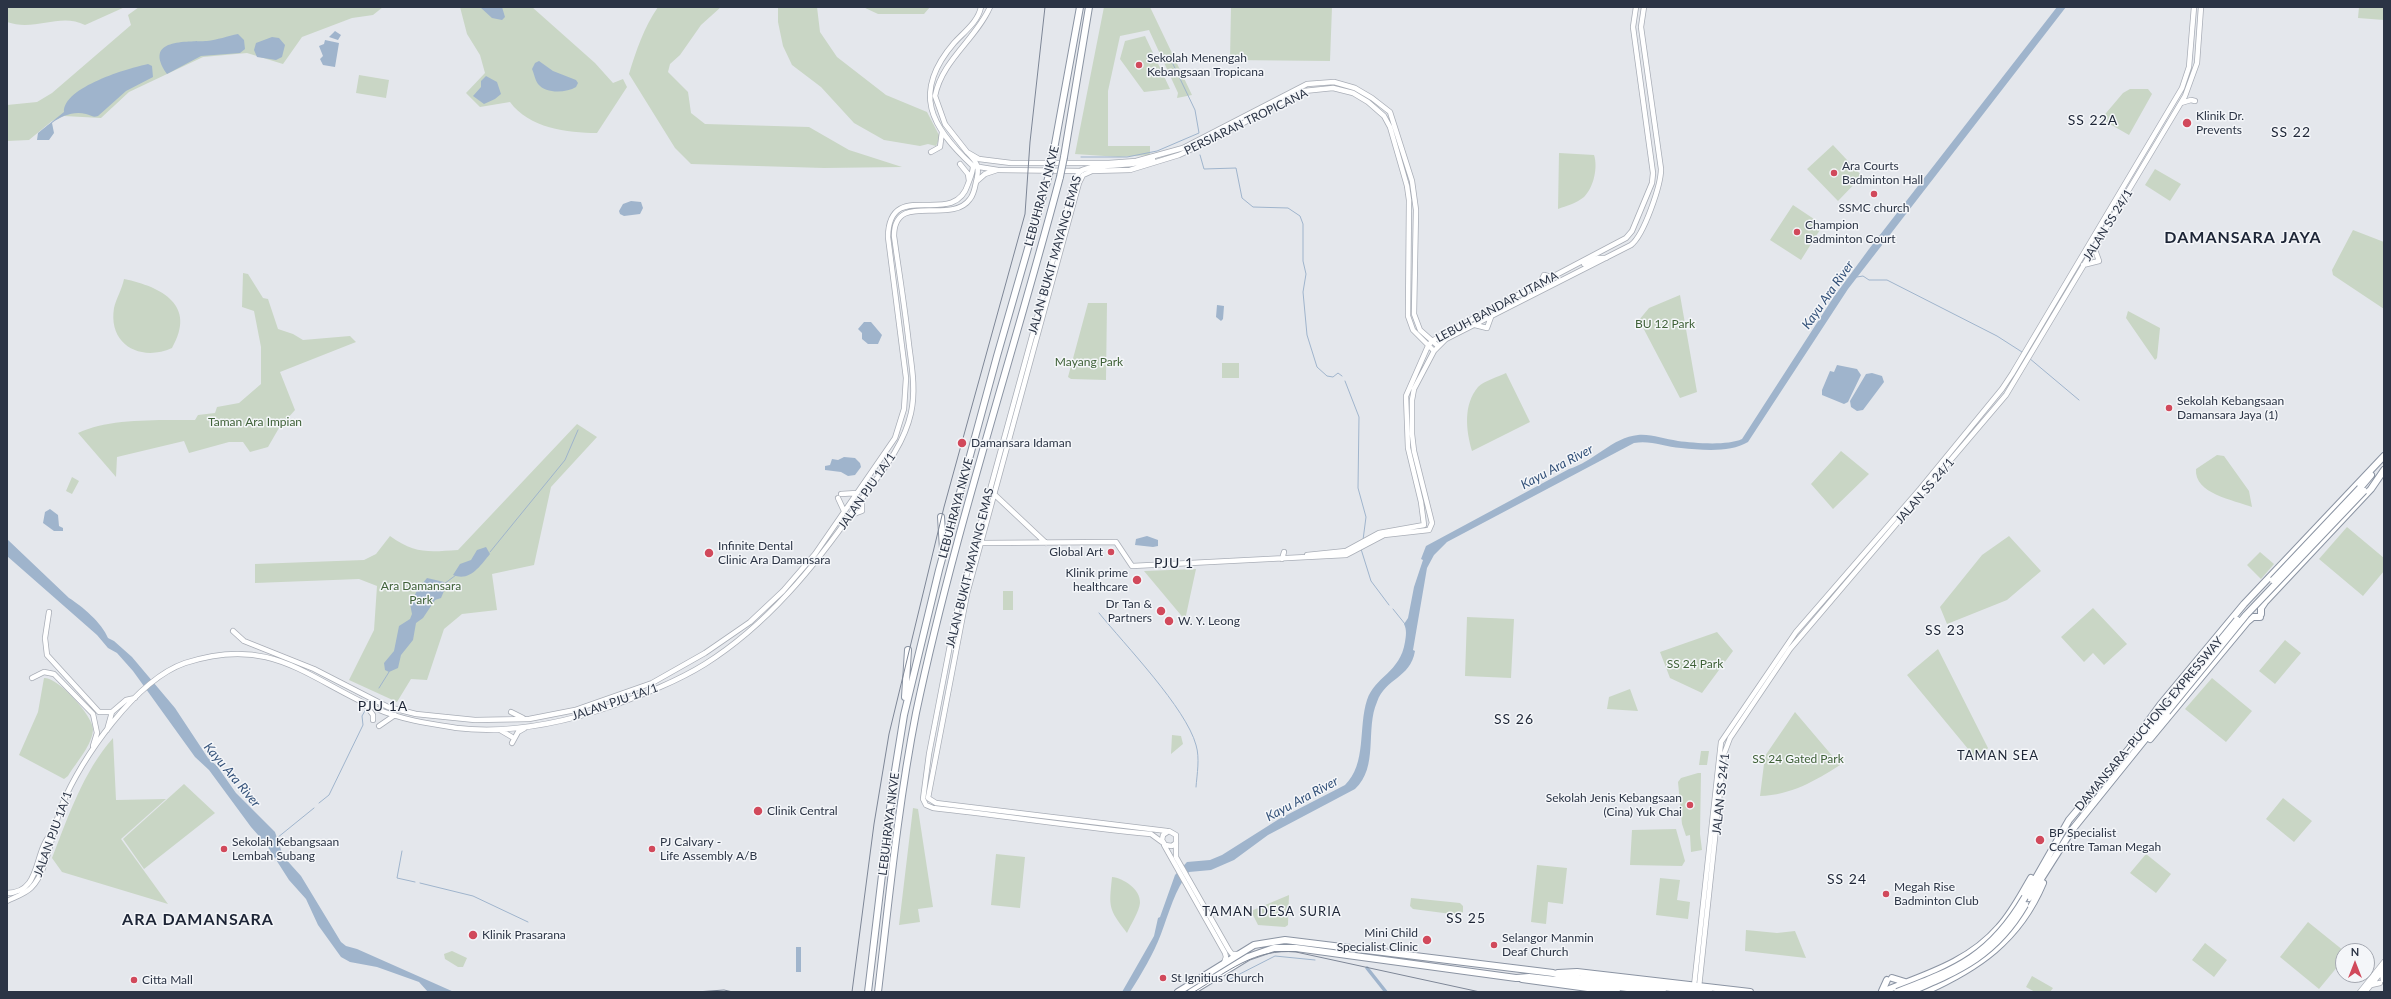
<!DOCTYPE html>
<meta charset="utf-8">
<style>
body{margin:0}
#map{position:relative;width:2391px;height:999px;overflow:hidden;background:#e4e7ec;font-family:Lato,sans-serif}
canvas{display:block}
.frame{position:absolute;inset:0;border:8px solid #2b3445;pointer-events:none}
.north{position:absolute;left:2335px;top:943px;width:40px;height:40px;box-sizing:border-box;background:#f4f6f9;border:1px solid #a4a8b1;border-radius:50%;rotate:0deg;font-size:11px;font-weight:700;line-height:16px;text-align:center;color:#2b3445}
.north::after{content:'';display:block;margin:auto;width:14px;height:18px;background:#d1495b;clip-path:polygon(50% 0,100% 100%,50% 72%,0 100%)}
</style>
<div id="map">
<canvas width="2391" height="999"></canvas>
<div class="frame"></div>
<div class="north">N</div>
</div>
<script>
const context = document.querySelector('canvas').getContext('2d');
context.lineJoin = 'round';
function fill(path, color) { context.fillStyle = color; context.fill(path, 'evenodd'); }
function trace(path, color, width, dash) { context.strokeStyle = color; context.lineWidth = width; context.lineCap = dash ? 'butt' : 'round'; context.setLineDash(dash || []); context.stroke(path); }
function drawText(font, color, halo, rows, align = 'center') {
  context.font = font + ' Lato,sans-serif'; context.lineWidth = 3; context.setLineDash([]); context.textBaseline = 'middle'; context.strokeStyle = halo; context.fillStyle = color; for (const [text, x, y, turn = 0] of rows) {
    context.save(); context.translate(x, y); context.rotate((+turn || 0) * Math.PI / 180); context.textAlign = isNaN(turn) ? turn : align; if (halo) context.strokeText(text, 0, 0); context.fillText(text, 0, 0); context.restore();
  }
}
const green = new Path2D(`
 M7 7H125L85 25C60 12 35 32 7 22Z
 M139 7H383L373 15 352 18 302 37 283 64 247 53 203 57 129 92 101 118 64 116 52 121 29 140 7 141V105L37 102 52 93 131 25 128 15Z
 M460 7H532L595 63 613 83 623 79 627 87 597 133C567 133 529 128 510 102L480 107 466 93 485 73 480 55 467 34Z
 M658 7H721L701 25 680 55 670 64 668 72 688 92 691 113 705 124 809 127 849 150 902 167 824 168 691 164 675 148 629 74C636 51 644 27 658 7Z
 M778 7H817L820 32 837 57 886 95 927 112 940 137 936 146 928 144 920 146 884 140 854 123 821 87 792 65 783 46 778 22Z
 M863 7H930L924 14H878Z
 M1104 7H1150L1192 95 1177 98 1178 93 1149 30 1120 36 1108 91V146H1150V155L1119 157 1075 154Z
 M1231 7H1332L1330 61 1230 60Z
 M2359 7H2384V20L2358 18Z
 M1145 36 1170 89 1144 92 1120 59 1125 41Z
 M359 75 389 80 386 98 356 93Z
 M2130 89H2148L2152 94 2129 135 2101 119 2123 93Z
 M1833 145 1862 176 1838 201 1807 169Z
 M1559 153 1594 155C1598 167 1594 187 1584 197 1577 203 1566 206 1558 209Z
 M2155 169 2181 184 2170 201 2145 185Z
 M1793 205 1823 225 1801 260 1770 240Z
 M2353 230 2384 242V309L2333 275 2332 270Z
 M243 273 248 274 263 298 268 299 278 329 293 334 303 340 350 336 356 342 280 372 295 410 279 428 268 447 250 452 243 442H229L189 453 184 441 117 457 116 477 78 433C108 418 161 420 195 420L198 415 215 413 217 407 239 403 261 384V347L254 311 242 307Z
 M124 279C162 287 197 305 172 348 141 362 108 345 114 308 116 299 122 289 124 279Z
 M1680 295 1697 392 1680 398 1639 320 1649 308Z
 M1088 303H1107L1106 380 1071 379 1068 377Z
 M2128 311 2160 328 2157 358 2155 360 2126 318Z
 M1222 363H1239V378H1222Z
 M1506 373 1530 422 1472 451C1466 430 1463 405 1478 387 1484 381 1498 377 1506 373Z
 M577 424 597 437 551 487 534 565 492 574 497 610 462 614 444 629 427 680 411 679 397 702 349 680 374 630 377 586 359 579 255 583V564L364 560 376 554 390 536C415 554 428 552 458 550Z
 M1841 451 1869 474 1833 509 1811 484Z
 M2217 455 2224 456 2249 491 2252 507C2234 500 2194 494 2196 469Z
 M72 477 79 481 72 494 66 491Z
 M2347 527 2384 558V571L2363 596 2319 559Z
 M2009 536 2041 571 2007 600 1947 624 1940 607 1982 555Z
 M2260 552 2274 564 2261 579 2247 565Z
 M1196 569 1185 620 1144 571Z
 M1003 591H1013V610H1003Z
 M2093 608 2127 644 2104 665 2093 653 2084 662 2061 637Z
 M1467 617 1514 619 1511 678 1465 676Z
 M1717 632 1733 651 1702 693 1670 678 1660 652Z
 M2285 640 2301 653 2275 684 2259 671Z
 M1938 649 1988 748 1978 761 1907 675Z
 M44 678C57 676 93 716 93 729 93 744 76 763 68 776L64 779 19 755 38 712Z
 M2212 678 2252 711 2226 742 2185 709Z
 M1630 689 1638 711 1607 709 1609 697Z
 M1795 712 1840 765C1815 781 1791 795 1760 796L1765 756Z
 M1172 735 1181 736 1183 744 1171 754Z
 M113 738 116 800 166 799 121 839 168 904 62 872 52 858C68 817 83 772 113 738Z
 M1701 751H1709L1707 765H1699Z
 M1698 773H1701L1700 834 1702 850 1691 852 1690 835 1686 836 1682 824 1678 782 1681 778Z
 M184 784 215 813 144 869 123 839Z
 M2283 798 2312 821 2294 842 2266 819Z
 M913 808 918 809 933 907 918 909 920 922 899 925Z
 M1676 829 1685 861 1682 866 1630 865 1632 830Z
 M996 854 1025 857 1020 908 991 905Z
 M2146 854 2171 874 2156 893 2130 873Z
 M1537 865 1567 868 1563 904 1548 902 1546 924 1531 922Z
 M1112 877C1123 878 1141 889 1140 903 1139 912 1131 924 1127 933 1108 908 1109 908 1112 877Z
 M1660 878 1680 880 1677 900 1690 902 1688 919 1656 915Z
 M1289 895 1288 925 1285 927 1258 925 1251 911Z
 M1411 898 1460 903 1463 906V912L1459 915 1413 909 1410 906Z
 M2308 922 2344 951 2343 960 2319 989 2280 957Z
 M1746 930 1777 933 1795 931 1806 958 1745 951Z
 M2205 943 2227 960 2214 977 2192 960Z
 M452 951 467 958 463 967H458L445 959 444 954Z
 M2032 976 2053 988 2050 992H2035L2026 987Z`);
const water = new Path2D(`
 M480 7H502L505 17 502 20 492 18Z
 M2057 7H2066L1848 289 1748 442C1730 453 1702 450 1681 448 1664 447 1651 440 1634 443L1447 542 1434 555 1427 568 1413 650 1415 651C1410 679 1386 677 1377 702 1365 729 1379 767 1355 789L1268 835 1234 860 1211 870 1189 872C1175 889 1169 913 1161 934 1153 955 1142 973 1130 992H1122L1154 936 1158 918 1160 917 1175 875 1187 862 1210 860 1222 855 1279 819 1345 785C1367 763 1358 728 1367 700 1375 676 1400 673 1405 642 1406 636 1407 630 1404 624L1408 618 1414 587 1423 560 1421 559 1426 546 1569 469C1593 462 1613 437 1638 435 1652 434 1664 439 1678 441 1694 443 1727 446 1742 439L1833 298 1869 249Z
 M335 31 341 35 338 40 329 37Z
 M238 34 244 40 245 49 240 53 201 56 167 74C142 38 187 42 207 41 217 40 228 36 238 34Z
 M272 37 279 38 285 45 282 57 276 60 257 57 254 50 256 43Z
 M325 40 339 43 335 67 323 65 320 59 323 56 319 46 324 44Z
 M539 61 553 71 576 80 578 83 576 87C566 93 546 94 538 84 535 80 534 73 532 69L535 63Z
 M148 64 152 66 153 77 126 91 98 116C92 118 91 115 86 114 73 111 62 116 52 123L54 133 49 140H37L38 133 64 112C63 87 129 68 148 64Z
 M486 76 497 82 501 94 495 99 484 104 473 96 481 87V81Z
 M631 201 641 202 643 208 640 214 624 216 620 214 619 211 623 204Z
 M1217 305 1224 306 1223 319 1221 321 1216 317Z
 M864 322H871L882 335 878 344H868L862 339V333L858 329Z
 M1837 365 1857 369 1861 375 1848 402 1844 404 1822 395V390L1830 371 1834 372Z
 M1872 373 1882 376 1884 382 1863 410 1857 411 1851 407 1850 401 1866 374Z
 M844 457 855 458 860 463 861 467 855 475 848 476 841 472 825 470V466L830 465 832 459 838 460Z
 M50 509 58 515 59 526 63 528V531H54L43 523 45 512Z
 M1147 536 1158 540V546L1153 547 1135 545 1136 539Z
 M7 539 69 598C82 606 102 623 108 638L114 641 132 657 175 708 208 758 217 766 236 793 275 832 283 856 301 876 341 942 346 946 357 949 454 992H428L419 982 377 967 350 962 341 957 318 925 306 899 289 880 266 844 251 827 209 770 195 757 133 671 117 653 108 648 97 635 7 556Z
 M486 547 490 554C480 566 470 582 453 575L460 564 471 560 477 550Z
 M427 578 444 582V591L441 598 435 600 423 618 416 623 413 640 401 655 398 668 389 672 385 670 384 663 394 651 399 626 410 619 412 614 410 604 418 589Z
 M796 947H801V972H796Z`);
const stream = new Path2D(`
 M1200 155 1204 169 1236 168 1242 198 1253 207 1288 208 1300 216 1303 224V261L1306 274 1303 292 1307 335 1317 367 1327 376 1333 377 1338 373 1342 376
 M1081 157H1127L1157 151 1199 133 1195 110 1172 62
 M1857 277 1863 276 1869 280H1887L1997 336 2022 352
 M2029 358 2079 400
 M1345 381 1359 417 1358 488 1366 517 1363 540
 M1361 549 1371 581 1389 605
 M490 552 565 460 578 430
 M444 584 456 575
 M1393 609 1405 624
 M1099 613C1125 645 1186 708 1196 745 1200 758 1197 774 1196 787
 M379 688 389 672
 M319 803 329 795 363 725 362 716 366 709
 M277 838 314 808
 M402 851 397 878 415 882
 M420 883 473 896 528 922
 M1228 980 1275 956 1315 960`);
const canal = new Path2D(`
 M1367 968 1386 992`);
const secondary = new Path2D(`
 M981 7C978 22 964 32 954 43 911 93 931 127 973 166L998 170 1081 171
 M990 7C976 39 942 60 935 96L945 124 967 152 979 159 1011 163H1109L1136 161 1183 148 1307 84 1334 82 1355 88 1372 98 1390 112 1412 181 1416 210 1414 314 1420 330 1438 346
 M2181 103 2191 100 2195 101
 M931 152 940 147 942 132
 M960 164 968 174 969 181
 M1080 171 1075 179 956 614 929 754 923 799 926 805 933 808C1006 816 1078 827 1151 834L1162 842
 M1080 171C1099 162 1128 169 1153 159
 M1090 171 1130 170 1179 155 1207 142 1304 91 1333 88 1353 93 1368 102 1384 116 1390 127 1407 186 1409 200 1408 316 1413 330 1434 351
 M1092 171 1083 175 1079 183 967 594 928 798 936 803 1167 831
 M977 181 985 174 997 170
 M1584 264 1598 258H1606
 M2083 265 2099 261 2094 247
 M1540 283 1544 275 1551 277
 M1475 325 1487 328 1491 317
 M841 494 857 493
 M995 495 1046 543
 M838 498 844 511
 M851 515 862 511V500
 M981 543 1116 542 1132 566 1346 555 1384 535 1429 530 1432 523 1414 451 1412 434V400L1414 389 1434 351 1446 339 1631 245C1644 235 1661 185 1661 169L1641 27 1644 7
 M1307 555 1346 551 1379 533 1424 525 1421 502 1408 448 1406 396 1428 346 1432 341 1444 334 1626 238 1632 231 1652 183 1653 173 1633 27 1636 7
 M1282 559 1284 552
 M49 612 45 638 47 655 99 712H112L126 700 135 698
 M233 631 244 641 314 669 388 707 416 714 475 720 529 719 575 710 652 683 705 653 750 622 783 591 815 554 895 438 904 409 906 378 888 237C889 176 954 230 968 184 970 178 973 173 973 166
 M32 678 44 672 54 674 93 714 97 733 93 746
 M365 704 373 715V720
 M511 712 523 718
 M379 726 395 715
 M107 730 112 712
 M500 730 512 737
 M512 743 518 732 525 728
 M1176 843 1172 846 1165 845 1162 840 1163 835 1169 831 1176 835V857L1229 950 1232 954H1238
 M1164 845 1225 953 1226 957 1224 963
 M7 893C42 893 33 851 52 833
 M7 901C15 897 25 894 31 888 49 870 52 828 62 805 81 758 136 680 185 663 271 635 305 677 377 709 402 720 431 724 457 728 509 734 563 723 612 706 644 694 676 682 705 664 767 625 815 566 856 507 877 477 903 449 911 413 916 390 912 368 909 345 905 308 899 272 894 236 894 190 951 226 970 199 974 194 975 187 976 182 980 167 978 163 967 152
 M2382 972 2383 980
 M2371 985 2380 983
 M1694 986 1721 742 1796 632 1920 489 2002 389 2012 374 2182 88 2189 67 2194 7
 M1699 987 1724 754 1730 738 1790 649 2006 395 2185 96 2197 63 2201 7
 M2360 992 2384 962
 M2365 992 2384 969`);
const motorway = new Path2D(`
 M1053 155 1080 7
 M1064 157 1089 7
 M2360 488 2371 475
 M941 517 943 549
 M2261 614V608L2265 602 2371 489 2384 470
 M905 697 908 650
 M2141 736 2165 708
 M2150 739 2247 622 2253 617H2260
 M2131 745 2160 705 2244 604 2384 456
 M2025 897 2069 820 2133 744
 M2029 898 2072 830 2167 712
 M1558 973 1577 972 1750 992
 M1892 978 1905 982
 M1522 979 1617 992
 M1882 991 1887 980
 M868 992 893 783 904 715 939 570 997 356 1049 175
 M878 992C889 899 898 805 916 713 954 532 1013 356 1060 177
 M1178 992 1254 945 1285 940 1553 973 1566 977 1709 992
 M1191 992 1248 957 1274 948H1296L1516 978 1529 977 1663 992
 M1882 992C1924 975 1968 963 1999 927 2012 913 2021 895 2031 878
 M1924 992C1978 968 2019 940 2043 883`);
const tram = new Path2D(`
 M696 992 724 990 733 992
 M852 992 874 824 889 734 944 507 1025 214 1030 142 1045 7
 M1194 992C1227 972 1255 948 1296 952L1480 992`);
const motorwayBridge = new Path2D(`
 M1049 175 1053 155
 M1060 177 1064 157
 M2273 580 2360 488
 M2165 708 2237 620
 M2167 712 2246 615 2364 491
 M1897 992C1958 969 1991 955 2025 897
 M1910 992C1961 970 1996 955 2025 905`);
const markers = [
 [1139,65,4,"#d1495b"],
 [2187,123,5,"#d1495b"],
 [1834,173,4,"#d1495b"],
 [1874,194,4,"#d1495b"],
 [1797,232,4,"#d1495b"],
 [2169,408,4,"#d1495b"],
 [962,443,5,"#d1495b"],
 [1111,552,4,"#d1495b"],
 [709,553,5,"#d1495b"],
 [1137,580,5,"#d1495b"],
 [1161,611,5,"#d1495b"],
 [1169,621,5,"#d1495b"],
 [1690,805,4,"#d1495b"],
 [758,811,5,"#d1495b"],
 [2040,840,5,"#d1495b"],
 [224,849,4,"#d1495b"],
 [652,849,4,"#d1495b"],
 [1886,894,4,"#d1495b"],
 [473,935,5,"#d1495b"],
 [1427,940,5,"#d1495b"],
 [1494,945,4,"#d1495b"],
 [1163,978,4,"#d1495b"],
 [134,980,4,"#d1495b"]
];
const poiNames = [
 ["Sekolah Menengah",1147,58],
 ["Kebangsaan Tropicana",1147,72],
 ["Klinik Dr.",2196,116],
 ["Prevents",2196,130],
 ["Ara Courts",1842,166],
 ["Badminton Hall",1842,180],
 ["SSMC church",1874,208,"center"],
 ["Champion",1805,225],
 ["Badminton Court",1805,239],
 ["Sekolah Kebangsaan",2177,401],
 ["Damansara Jaya (1)",2177,415],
 ["Damansara Idaman",971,443],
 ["Infinite Dental",718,546],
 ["Clinic Ara Damansara",718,560],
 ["Global Art",1103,552,"right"],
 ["Klinik prime",1128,573,"right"],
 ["healthcare",1128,587,"right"],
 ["Dr Tan &",1152,604,"right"],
 ["Partners",1152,618,"right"],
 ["W. Y. Leong",1178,621],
 ["Sekolah Jenis Kebangsaan",1682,798,"right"],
 ["(Cina) Yuk Chai",1682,812,"right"],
 ["Clinik Central",767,811],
 ["BP Specialist",2049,833],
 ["Centre Taman Megah",2049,847],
 ["Sekolah Kebangsaan",232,842],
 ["Lembah Subang",232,856],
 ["PJ Calvary -",660,842],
 ["Life Assembly A/B",660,856],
 ["Megah Rise",1894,887],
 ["Badminton Club",1894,901],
 ["Mini Child",1418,933,"right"],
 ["Specialist Clinic",1418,947,"right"],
 ["Klinik Prasarana",482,935],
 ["Selangor Manmin",1502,938],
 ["Deaf Church",1502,952],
 ["St Ignitius Church",1171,978],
 ["Citta Mall",142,980]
];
const streetNames = [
 ["PERSIARAN TROPICANA",1246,122,-26],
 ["LEBUHRAYA NKVE",1042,196,-75],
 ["JALAN SS 24/1",2108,225,-58],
 ["JALAN BUKIT MAYANG EMAS",1055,255,-74],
 ["LEBUH BANDAR UTAMA",1497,307,-28],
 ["JALAN PJU 1A/1",867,491,-55],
 ["JALAN SS 24/1",1925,491,-49],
 ["LEBUHRAYA NKVE",956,508,-75],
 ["JALAN BUKIT MAYANG EMAS",970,568,-76],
 ["JALAN PJU 1A/1",615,702,-19],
 ["DAMANSARA–PUCHONG EXPRESSWAY",2149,724,-50],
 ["JALAN SS 24/1",1721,794,-84],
 ["LEBUHRAYA NKVE",889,824,-83],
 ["JALAN PJU 1A/1",53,834,-70]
];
const parkNames = [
 ["BU 12 Park",1665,324],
 ["Mayang Park",1089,362],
 ["Taman Ara Impian",255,422],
 ["Ara Damansara",421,586],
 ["Park",421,600],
 ["SS 24 Park",1695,664],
 ["SS 24 Gated Park",1798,759]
];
const waterNames = [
 ["Kayu Ara River",1828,295,-55],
 ["Kayu Ara River",1557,467,-28],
 ["Kayu Ara River",232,775,50],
 ["Kayu Ara River",1302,799,-28]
];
const neighbourhoodNames = [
 ["TAMAN SEA",1998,756],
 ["TAMAN DESA SURIA",1272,912]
];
const quarterNames = [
 ["SS 22A",2093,120],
 ["SS 22",2291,132],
 ["PJU 1",1174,563],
 ["SS 23",1945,630],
 ["PJU 1A",383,706],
 ["SS 26",1514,719],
 ["SS 24",1847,879],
 ["SS 25",1466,918]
];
const districtNames = [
 ["DAMANSARA JAYA",2243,238],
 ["ARA DAMANSARA",198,920]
];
fill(green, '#c9d6c5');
fill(water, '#9fb4cc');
trace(stream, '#9fb4cc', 1);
trace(canal, '#9fb4cc', 3.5);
trace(secondary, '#a9aeb7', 6);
trace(motorway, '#8b94a3', 8);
trace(secondary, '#fff', 4.5);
trace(motorway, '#fff', 6);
trace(tram, '#7d8696', 1);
trace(motorwayBridge, '#8b94a3', 8, []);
trace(motorwayBridge, '#fff', 6);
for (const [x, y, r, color] of markers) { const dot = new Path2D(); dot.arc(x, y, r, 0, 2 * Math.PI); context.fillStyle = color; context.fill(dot); trace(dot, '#f4f6f9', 1.5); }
drawText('12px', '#2b3445', '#f4f6f9', poiNames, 'left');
drawText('12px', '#2b3445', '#f4f6f9', streetNames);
drawText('12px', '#3f6138', '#f4f6f9', parkNames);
drawText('italic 13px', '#34527a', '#f4f6f9', waterNames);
context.letterSpacing = '1px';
drawText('13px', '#1d2536', '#f4f6f9', neighbourhoodNames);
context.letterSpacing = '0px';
context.letterSpacing = '1px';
drawText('14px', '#1d2536', '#f4f6f9', quarterNames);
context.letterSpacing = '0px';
context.letterSpacing = '1px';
drawText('bold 16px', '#1d2536', '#f4f6f9', districtNames);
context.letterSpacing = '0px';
</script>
